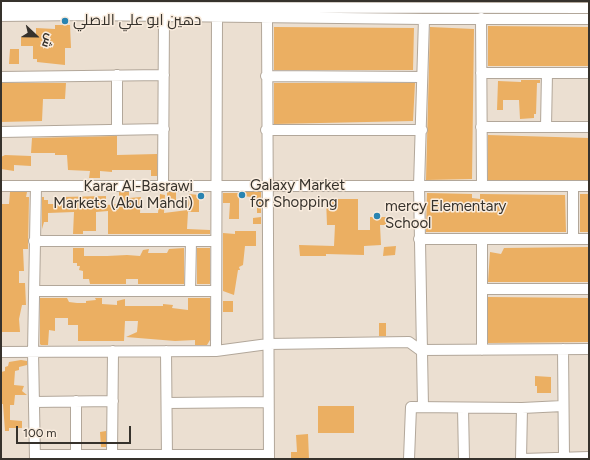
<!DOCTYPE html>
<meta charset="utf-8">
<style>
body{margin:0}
#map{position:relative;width:590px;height:460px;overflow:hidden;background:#ebdfd1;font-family:Figtree,Cairo,sans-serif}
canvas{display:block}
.frame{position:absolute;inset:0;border:2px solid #36322c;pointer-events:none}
.north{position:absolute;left:16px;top:16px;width:40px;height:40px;-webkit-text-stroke:3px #f9ecde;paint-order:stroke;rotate:112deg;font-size:11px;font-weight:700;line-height:16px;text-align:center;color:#36322c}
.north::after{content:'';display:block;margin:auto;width:14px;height:18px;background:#36322c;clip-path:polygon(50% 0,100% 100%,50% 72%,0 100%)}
.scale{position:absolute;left:16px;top:426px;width:115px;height:18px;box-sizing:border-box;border:2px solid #36322c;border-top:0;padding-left:5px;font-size:12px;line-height:14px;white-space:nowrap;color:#36322c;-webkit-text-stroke:3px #f9ecde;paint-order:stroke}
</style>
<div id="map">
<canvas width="590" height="460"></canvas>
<div class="frame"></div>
<div class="north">ش</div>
<div class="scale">100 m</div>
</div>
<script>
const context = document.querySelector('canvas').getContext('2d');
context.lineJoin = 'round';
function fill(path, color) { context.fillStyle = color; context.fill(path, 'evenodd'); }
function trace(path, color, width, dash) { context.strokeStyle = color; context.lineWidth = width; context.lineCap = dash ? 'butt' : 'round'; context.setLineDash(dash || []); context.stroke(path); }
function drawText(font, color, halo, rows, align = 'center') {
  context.font = font + ' Figtree,Cairo,sans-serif'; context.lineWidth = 3; context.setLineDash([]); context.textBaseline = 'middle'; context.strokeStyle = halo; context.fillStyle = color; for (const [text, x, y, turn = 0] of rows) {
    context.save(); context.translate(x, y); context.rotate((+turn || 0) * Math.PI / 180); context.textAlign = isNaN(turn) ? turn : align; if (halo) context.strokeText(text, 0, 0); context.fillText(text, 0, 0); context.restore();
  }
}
const building = new Path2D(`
 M55 25H70L71 48H65V65L37 62V59H33V46H21V37H36V28L55 29Z
 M488 26 589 27V66H488Z
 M274 27 414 28 413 70H274Z
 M430 27 474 29 472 179 426 180Z
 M10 49H19V64H9Z
 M521 80H540V83H537L536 114H534V118L520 119 519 100H503V110H497L498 81 521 82Z
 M1 83H66L65 99H43L42 121 1 122Z
 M274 83H415L413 121 274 124Z
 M488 135 589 138V180H488Z
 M117 136V155L157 154V176H151V170H112V172L100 171V178H89L90 171 68 170 67 155H55V153H31L32 138Z
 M5 155 31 156V166L14 165V171L1 169V157Z
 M10 192H27L26 197H29L28 249H23L24 271H19V283H25L26 305H22L19 319 20 332H1V204H9Z
 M119 192H129V198L141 197 140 213H158L160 194 165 195 164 213 188 210 189 194 199 195V212H188L187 229 210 230V234H108V211L96 212V231H83V234H73L74 212 48 213V222H44L42 229V197H44V200H48V204H63L62 197 106 196V205L119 204Z
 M167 192H176V200H167Z
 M242 192H261V213H257V201L252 200V197L242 196Z
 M223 193H239V219H229L230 203H223Z
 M427 193 472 194V198L480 199V194L565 195 566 232H426Z
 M580 194H589V232H580Z
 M326 199H358V230H370V217H386V225H380L381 245 364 246V255L326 254V256H300L299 245 334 246 335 225H327Z
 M261 217V224H253V218Z
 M235 231H256V246H245L243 265 239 267 240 270H238L234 295 223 291V233L235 234Z
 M396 246 395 255 383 256 384 247Z
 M589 247V282H488L490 252 501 254 504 248Z
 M73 248H84V256H107L127 255 140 256 143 250 149 249 148 253H167L169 249 184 248V284H138V279H126V284H90L89 279H83V271L79 270 80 266H77V263H73Z
 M197 248H210V284H197Z
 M488 297 589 298V342L488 343Z
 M40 298H67L69 302 77 303H86V301L96 300 95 298H102V304L117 305V301L125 299V306H163V304L173 305 172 308 188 310V298H186H210V340L207 345H195V340L175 341 126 337 137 332 138 321H125L124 341H78V325H68V318H55V331L49 330 48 345H41L40 344Z
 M223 301H233V312H223Z
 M379 323H386V336H379Z
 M21 360 27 361V365L19 367V370L15 371 14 385 24 386 22 391 27 395H15L14 405H10V420L22 421V428H9V431H5L3 404H1V372L5 371V367L8 366 9 362Z
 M535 376 551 377V393H537V386H535Z
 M318 406H354V433H318Z
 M106 431V447H101L100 432Z
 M308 434 309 459H291V452H297L296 435Z`);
const minor = new Path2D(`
 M1 7 589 8
 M1 16 83 15 424 19H589
 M267 17 269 459
 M481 18 482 186
 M481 73H589
 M117 75V130
 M266 76 421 77
 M1 77 164 75
 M481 127H589
 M546 127 547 73
 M266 130H422
 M1 132 164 129
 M1 186H589
 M163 186 164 17
 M573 186V239
 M419 239H589
 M34 241H216
 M482 289H589
 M190 290 191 241
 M34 291H216
 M563 349 564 457
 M482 350V239
 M166 351 167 459
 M216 351 217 17
 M1 352 216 351 268 344 409 342 420 350 589 349
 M76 401V454
 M34 402 113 401
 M167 403 268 402
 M423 407 419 186 424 19
 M463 408 464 459
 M112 454 113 351
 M36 455H268
 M35 459 33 352 36 186
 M409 459 411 407 522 408 563 406
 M521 459 522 408
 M522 459 589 457`);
const markers = [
 [65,21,4,"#2984b1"],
 [242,195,4,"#2984b1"],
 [201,196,4,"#2984b1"],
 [377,216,4,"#2984b1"]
];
const poiNames = [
 ["دهين ابو علي الاصلي",73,21],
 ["Galaxy Market",250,186],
 ["for Shopping",250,203],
 ["Karar Al-Basrawi",193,187,"right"],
 ["Markets (Abu Mahdi)",193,204,"right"],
 ["mercy Elementary",385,207],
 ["School",385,224]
];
fill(building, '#ebaf62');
trace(minor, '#b2a79a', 12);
trace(minor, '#fff', 10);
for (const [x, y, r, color] of markers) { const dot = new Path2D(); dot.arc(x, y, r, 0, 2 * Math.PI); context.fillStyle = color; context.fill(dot); trace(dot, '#f9ecde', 1.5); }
drawText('15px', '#36322c', '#f9ecde', poiNames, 'left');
</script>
